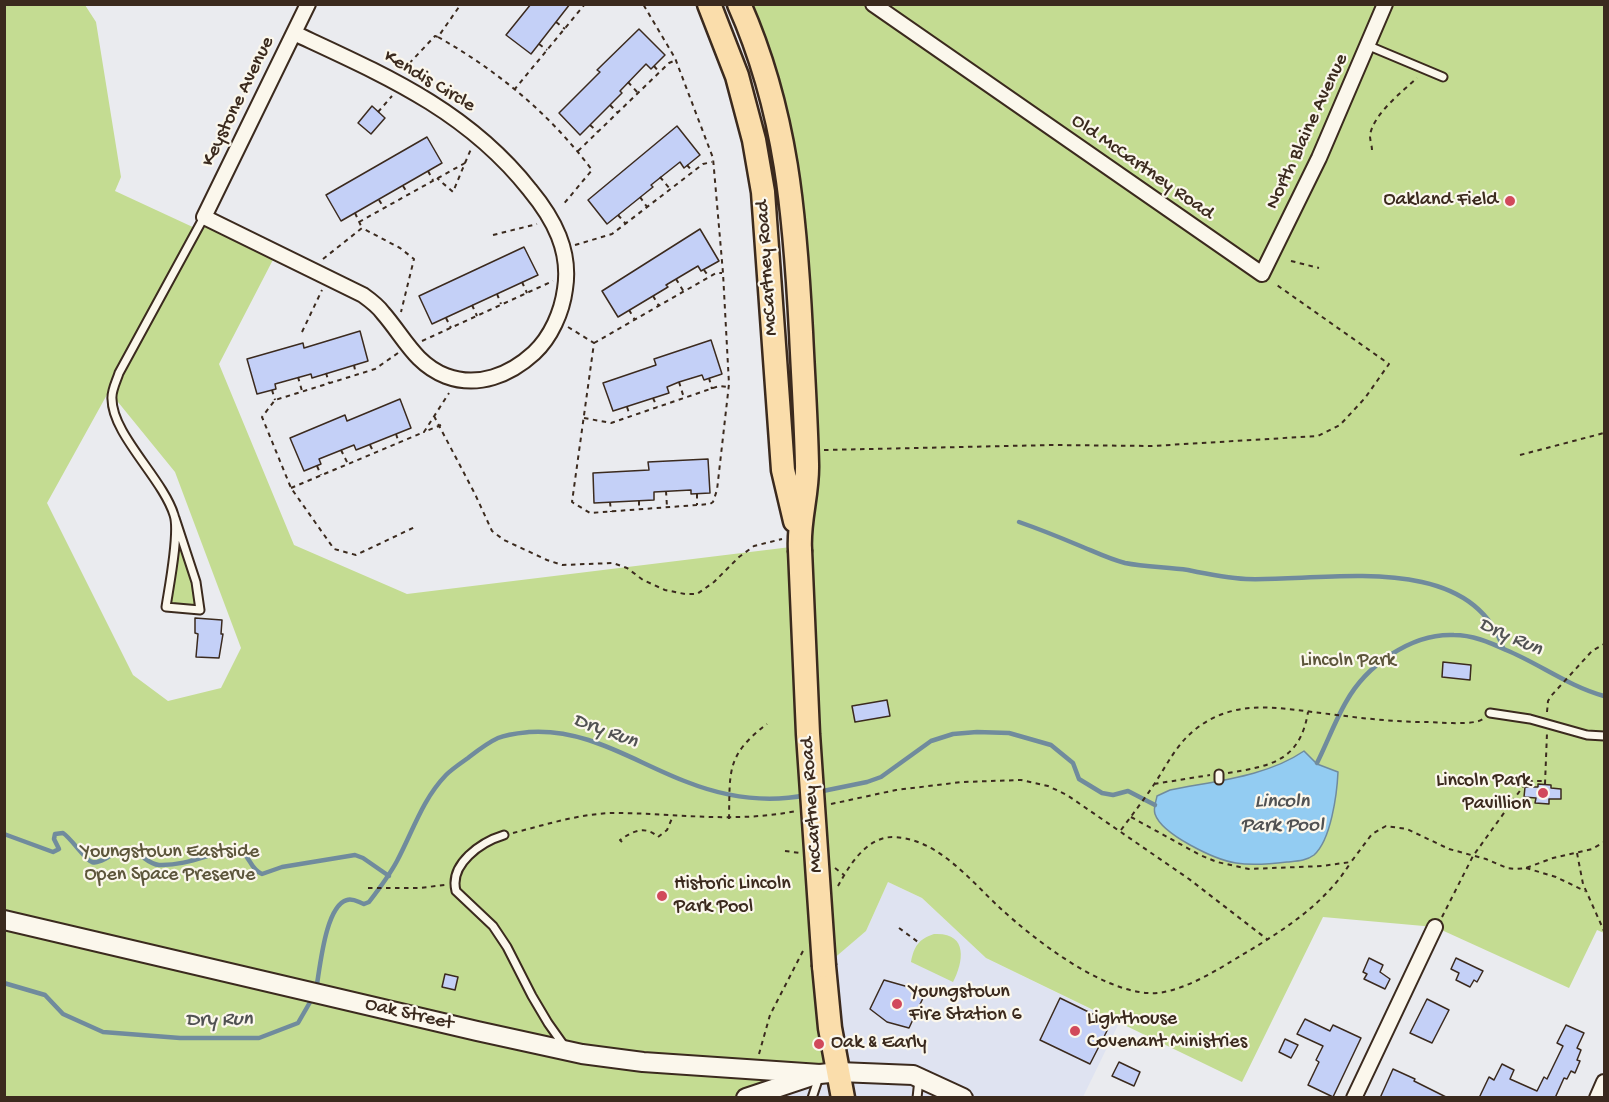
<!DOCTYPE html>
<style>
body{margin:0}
#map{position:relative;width:1609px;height:1102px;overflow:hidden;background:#eaebef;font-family:"Gochi Hand",sans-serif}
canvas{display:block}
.frame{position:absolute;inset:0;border:6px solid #3b2a1e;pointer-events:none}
</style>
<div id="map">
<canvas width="1609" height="1102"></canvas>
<div class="frame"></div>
</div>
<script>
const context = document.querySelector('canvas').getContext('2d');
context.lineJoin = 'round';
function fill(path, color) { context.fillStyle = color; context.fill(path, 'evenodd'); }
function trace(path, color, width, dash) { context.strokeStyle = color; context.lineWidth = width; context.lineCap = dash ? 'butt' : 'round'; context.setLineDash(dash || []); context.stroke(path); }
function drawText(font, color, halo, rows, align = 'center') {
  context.font = font + ' "Gochi Hand",sans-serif'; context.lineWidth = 4.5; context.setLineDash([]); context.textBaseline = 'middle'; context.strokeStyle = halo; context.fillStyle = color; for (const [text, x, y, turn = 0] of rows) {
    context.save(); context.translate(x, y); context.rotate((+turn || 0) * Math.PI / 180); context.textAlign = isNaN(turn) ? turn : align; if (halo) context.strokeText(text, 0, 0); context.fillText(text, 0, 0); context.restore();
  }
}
const built = new Path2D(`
 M888 882 922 898 986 958 1119 1023 1083 1097 746 1098 824 966 866 931Z`);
const green = new Path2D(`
 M5 5H85L96 22 121 177 115 191 197 229 204 217 277 252 219 364 294 545 407 594 799 546 791 196 739 5H1604V933L1597 930 1569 988 1435 927 1323 917 1242 1082 986 958 922 898 888 882 866 931 825 966 839 1072 746 1097 5 1098ZM109 391 175 472 241 648 221 688 168 701 133 675 47 503Z
 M175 518 196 582 200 610 166 607Z
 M934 934C968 932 964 961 953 982L911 962C914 946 919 939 934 934Z`);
const water = new Path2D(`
 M1304 751 1317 764 1338 772C1337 794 1331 840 1314 855 1306 861 1297 861 1287 862 1271 864 1253 866 1236 863 1216 860 1162 835 1155 814 1153 808 1156 802 1157 796L1170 790C1214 781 1266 777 1304 751Z`);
const stream = new Path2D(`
 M1019 522C1039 529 1059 537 1078 545 1093 551 1109 559 1125 563 1145 567 1167 567 1188 570 1207 574 1226 578 1246 579 1325 582 1470 549 1503 648
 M1317 763C1327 743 1335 721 1346 702 1366 666 1411 633 1454 635 1472 635 1489 642 1506 650 1540 664 1568 686 1604 696
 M818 792 867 782 881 777 931 741 953 734 977 732 1009 733 1051 745 1073 763 1079 779 1102 793 1113 795 1128 791 1155 805
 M4 834 53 852 59 849 54 839 55 834 63 833C72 839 85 860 92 862 101 865 114 850 126 850 140 850 146 864 159 865 187 866 210 853 236 849 251 854 249 869 262 874L282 867 355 855 363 858 389 876
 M4 983 45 995 63 1014 103 1032 180 1038H259L298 1023 313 997
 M316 990C320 969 325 906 347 900 353 898 358 902 364 904L369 902C379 889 389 876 397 861 413 831 422 800 446 775 452 769 461 763 468 758 477 751 487 743 498 738 507 734 519 733 529 732 588 728 634 762 687 782 725 797 767 803 807 795`);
const building = new Path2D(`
 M531 4H570L531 54 506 35Z
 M639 29 665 55 651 69 646 64 620 91 622 93 580 135 559 113 600 72 597 70Z
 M372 106 385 118 371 134 358 123Z
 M677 126 700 155 684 168 680 162 651 185 653 187 607 224 588 200Z
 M427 137 442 163 341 221 326 195Z
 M700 229 719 261 701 271 698 266 666 285 668 287 618 317 602 291Z
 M524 247 538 275 432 324 419 296Z
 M360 331 368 361 312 378 311 374 275 384 276 389 257 394 247 359 303 343 304 348Z
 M711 340 722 374 704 380 702 375 679 382 667 387 669 393 613 411 603 383 656 365 654 359Z
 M400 399 411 428 356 450 354 445 319 459 321 464 304 471 290 438 345 415 347 421Z
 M708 459 710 493 691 494V490L654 492V500L594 503 593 473 649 470 648 462Z
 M195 618 222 620 221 634H223L219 658 196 657 198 634 195 633Z
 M1443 662 1471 665 1470 680 1442 677Z
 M887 700 890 716 855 722 852 706Z
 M1538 784 1551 785V788L1561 789V799H1549V804L1535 803 1536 798 1524 797 1525 787H1538Z
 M1369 958 1383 965 1380 972 1390 979 1385 989 1364 979 1367 974 1363 972Z
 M1456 958 1483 971 1477 982 1474 980 1470 987 1456 980 1459 973 1451 969Z
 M445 974 458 977 455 990 442 987Z
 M884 980 905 986 923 998 909 1028 887 1022 870 1009Z
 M1060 998 1111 1023 1090 1064 1040 1040Z
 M1427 999 1449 1010 1432 1043 1410 1033Z
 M1305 1019 1330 1031 1333 1025 1361 1038 1333 1097 1308 1085 1319 1062 1316 1060 1323 1046 1297 1034Z
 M1566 1025 1584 1033 1577 1048 1581 1050 1577 1060 1580 1061 1575 1073 1571 1071 1567 1079 1564 1078 1555 1098H1479L1489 1077 1494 1080 1502 1064 1514 1070 1510 1079 1537 1091 1544 1077 1547 1079 1563 1046 1557 1043Z
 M1285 1039 1298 1045 1291 1058 1279 1052Z
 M1119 1062 1140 1072 1134 1086 1112 1076Z
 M1393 1069 1415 1079 1414 1081 1448 1098H1380Z`);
const path = new Path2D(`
 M556 22 565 29
 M438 37C498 71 550 114 592 170L562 206
 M539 44 547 50
 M654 66 659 72
 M403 70 435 36 438 37 461 4
 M628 82 638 93
 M514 90 585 4
 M610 105 618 113
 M378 112 392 96
 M590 125 598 132
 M1372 150C1372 146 1370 140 1370 136 1372 115 1403 91 1417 78
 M578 151 669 63 676 60
 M465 163 471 149
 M687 165 693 172
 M428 171 433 180
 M660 177 670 189
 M403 186 408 194
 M640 197 647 207
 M379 200 384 208
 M355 213 362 228
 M618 215 625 223
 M359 222 465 163 453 192 437 178
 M493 235 537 224
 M575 245 612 234 703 164 712 162
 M323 259 362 228 400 248 414 259 401 312
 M1291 261 1319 268
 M704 270 709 277
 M676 279 684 292
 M522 282 527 293
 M497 294 501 304
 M653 296 659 306
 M472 305 477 316
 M629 310 635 320
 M446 318 451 328
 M568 327 594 343 572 502 590 513 710 504 713 502 717 490 729 384 723 273 713 158 675 58 643 4
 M302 332 322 290
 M422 341 553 281
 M594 343 716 273H722
 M398 353 375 369 275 400 262 417 291 488 334 549 356 555 417 526
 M354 365 356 375
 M326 373 329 383
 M298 377 302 391
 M709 378 712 389
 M679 382 684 398
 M272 390 275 400
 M653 398 657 407
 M627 407 630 416
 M434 416 475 494 492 531 504 540 547 560 562 565 613 563 627 568 643 580 665 590 685 594H697L714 582 739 557 754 546 782 539
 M584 418 611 423 719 386 728 387
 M441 425 424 432 449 393
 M396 434 399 443
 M370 445 374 453
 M341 450 348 464
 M824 450 1053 445 1152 446 1318 436 1340 425 1365 398 1389 364 1274 283
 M1520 455 1604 433
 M317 466 321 475
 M291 488 424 432
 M666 491 667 507
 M697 494V505
 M639 501V509
 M610 502 611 512
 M1547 712 1548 701 1551 696 1592 651 1604 644
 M1228 773C1271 766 1300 761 1308 712
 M1154 784 1210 775
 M1545 784 1547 733
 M831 804 896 790 962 782 1021 780 1048 786 1067 795 1189 879 1268 940
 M1131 817 1200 855 1217 862 1249 869 1322 866 1351 862 1372 834 1386 826 1407 829 1449 849 1486 859 1507 868 1516 869 1526 868 1553 858 1592 849 1604 842
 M729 819C730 771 726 755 767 724
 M1121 830C1132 815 1143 801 1153 786 1167 765 1177 743 1197 728 1238 697 1283 709 1329 714 1361 718 1393 722 1425 722 1439 722 1473 726 1483 719
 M513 833C548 824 585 812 621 813 680 814 737 823 796 811
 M622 842 620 840C633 831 645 825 658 837L667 830 673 816
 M785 851 800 853
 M1577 853 1583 884 1604 931
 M835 868 844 875
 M1526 868 1556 877 1585 891
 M838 886C849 866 866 837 893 837 937 838 970 880 1000 908 1035 940 1098 989 1147 993 1177 996 1217 970 1242 955 1284 930 1325 904 1351 862
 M368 888H419L445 885
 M1442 917 1473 856 1527 781H1545
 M899 928 918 942
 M759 1054 770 1015 804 949`);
const service = new Path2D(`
 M1369 46 1443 77
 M175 518 196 582 200 610 166 607C169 587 180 532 174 515 163 479 112 434 112 399 111 391 117 380 119 373L204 217
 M1490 713 1530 719 1587 735 1604 736
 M1219 774V780
 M504 835C481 842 449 864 456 891L493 926 507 947 532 996 548 1023 565 1047
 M812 1098 819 1077
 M917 1098 919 1079`);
const minor = new Path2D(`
 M873 4 1262 274 1319 158 1385 4
 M294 33C384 75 467 110 530 190 554 219 571 251 565 289 562 312 551 337 534 353 510 375 478 388 446 376 415 364 404 337 383 313 378 306 370 300 363 295L204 217 308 4
 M1354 1098 1435 927
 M1597 1098 1604 1082`);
const tertiary = new Path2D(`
 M4 920 477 1031 582 1054 643 1062 820 1074 839 1072 913 1075 963 1098
 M746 1098 812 1076`);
const trunk = new Path2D(`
 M709 4 737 76 754 140 763 192 783 470 795 521
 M739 4C787 112 795 217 801 332 803 376 806 420 807 464 808 493 798 521 800 550
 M824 966 830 1028 843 1098`);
const trunkBridge = new Path2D(`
 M800 550 808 734 824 966`);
const markers = [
 [1510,201,6,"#d1495b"],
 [1543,793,6,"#d1495b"],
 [662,896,6,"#d1495b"],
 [897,1004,6,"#d1495b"],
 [1075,1031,6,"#d1495b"],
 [819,1044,6,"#d1495b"]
];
const streetNames = [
 ["Kendis Circle",429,82,31],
 ["Keystone Avenue",239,102,-64],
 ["North Blaine Avenue",1308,132,-65],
 ["Old McCartney Road",1142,168,35],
 ["McCartney Road",768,268,-94],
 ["McCartney Road",813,805,-94],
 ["Oak Street",409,1015,13]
];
const poiNames = [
 ["Oakland Field",1498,201,"right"],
 ["Lincoln Park",1531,782,"right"],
 ["Pavillion",1531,805,"right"],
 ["Historic Lincoln",674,885],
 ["Park Pool",674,908],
 ["Youngstown",909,993],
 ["Fire Station 6",909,1016],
 ["Lighthouse",1087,1020],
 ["Covenant Ministries",1087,1043],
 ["Oak & Early",831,1044]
];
const parkNames = [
 ["Lincoln Park",1348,662],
 ["Youngstown Eastside",170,853],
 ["Open Space Preserve",170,876]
];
const waterNames = [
 ["Dry Run",1510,638,24],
 ["Dry Run",605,732,20],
 ["Lincoln",1282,803],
 ["Park Pool",1282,827],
 ["Dry Run",219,1021,-1]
];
fill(built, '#dfe3f1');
fill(green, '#c4dc92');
fill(water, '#93ccf2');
trace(water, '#708b9d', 1.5);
trace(stream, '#708b9d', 4.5);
fill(building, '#c4d0f7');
trace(building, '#3b2a1e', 1.5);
trace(service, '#3b2a1e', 11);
trace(minor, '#3b2a1e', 18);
trace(tertiary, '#3b2a1e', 22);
trace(trunk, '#3b2a1e', 27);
trace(path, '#3b2a1e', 2, [4.5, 4.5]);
trace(service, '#fbf7ec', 7);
trace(minor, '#fbf7ec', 14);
trace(tertiary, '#fbf7ec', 18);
trace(trunk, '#faddab', 22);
trace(trunkBridge, '#3b2a1e', 27, []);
trace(trunkBridge, '#faddab', 22);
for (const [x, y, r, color] of markers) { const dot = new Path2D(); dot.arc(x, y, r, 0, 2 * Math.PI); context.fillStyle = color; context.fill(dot); trace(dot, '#fbf7ec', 2); }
drawText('20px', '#3b2a1e', '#fbf7ec', streetNames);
drawText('20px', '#3b2a1e', '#fbf7ec', poiNames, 'left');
drawText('20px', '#5d563b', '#fbf7ec', parkNames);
drawText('italic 21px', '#515253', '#fbf7ec', waterNames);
</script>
